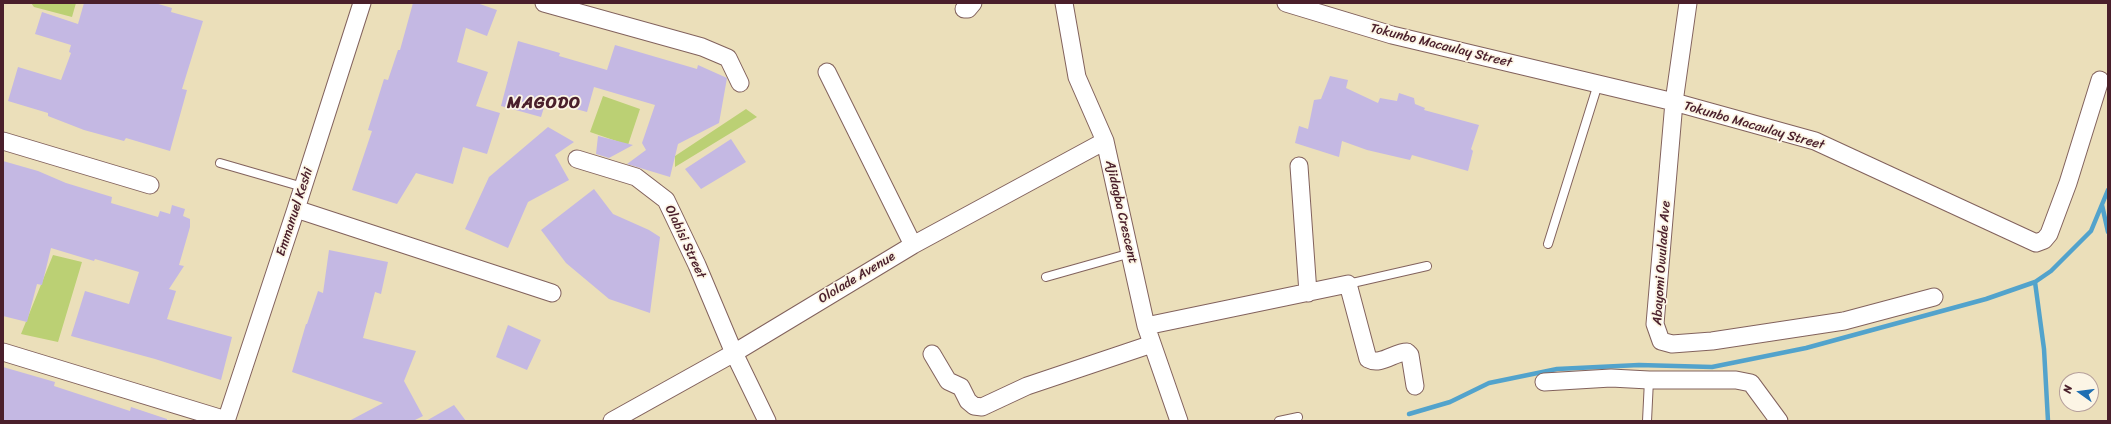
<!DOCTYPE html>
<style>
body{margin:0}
#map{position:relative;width:2111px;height:424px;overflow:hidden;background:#ebdfba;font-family:Sriracha,sans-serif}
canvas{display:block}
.frame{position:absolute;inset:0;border:4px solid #4a1f2b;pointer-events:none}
.north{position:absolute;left:2059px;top:372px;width:40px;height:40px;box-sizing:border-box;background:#fcf5e5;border:1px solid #b59f9b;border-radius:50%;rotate:284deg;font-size:11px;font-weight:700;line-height:16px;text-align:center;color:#4a1f2b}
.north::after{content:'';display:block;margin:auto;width:14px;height:18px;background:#1f6fb2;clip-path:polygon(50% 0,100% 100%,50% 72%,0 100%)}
</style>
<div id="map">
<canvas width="2111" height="424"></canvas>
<div class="frame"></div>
<div class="north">N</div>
</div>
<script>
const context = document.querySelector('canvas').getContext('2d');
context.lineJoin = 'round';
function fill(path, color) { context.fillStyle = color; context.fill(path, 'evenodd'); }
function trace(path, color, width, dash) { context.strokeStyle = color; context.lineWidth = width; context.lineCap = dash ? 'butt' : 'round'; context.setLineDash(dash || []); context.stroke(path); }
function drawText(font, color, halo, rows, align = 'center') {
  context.font = font + ' Sriracha,sans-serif'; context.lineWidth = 3.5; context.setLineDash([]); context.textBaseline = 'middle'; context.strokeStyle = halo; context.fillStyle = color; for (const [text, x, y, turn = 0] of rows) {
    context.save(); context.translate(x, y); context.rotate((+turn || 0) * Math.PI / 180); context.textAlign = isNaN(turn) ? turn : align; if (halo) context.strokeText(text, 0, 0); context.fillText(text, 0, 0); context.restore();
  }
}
const green = new Path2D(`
 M31 3H76L72 17 34 7Z
 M603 96 640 109 628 145 590 132Z
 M746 109 757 117 675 167V156Z
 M53 255 82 262 58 342 21 334Z`);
const stream = new Path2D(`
 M2102 205 2108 232
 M2035 282 2044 349 2048 421
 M1409 414 1450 402 1489 383 1557 369 1639 365 1712 367 1806 348 1986 299 2035 282 2051 271 2091 231 2108 190`);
const building = new Path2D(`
 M84 3H155L172 8 171 12 203 21 182 89 187 90 170 151 126 138 124 141 84 130 48 116V113L8 101 18 67 61 80 71 53 69 52 71 45 35 34 42 12 78 24Z
 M413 3H477L497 10 487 36 466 28 457 62 488 72 476 106 500 113 487 154 463 147 453 184 416 173 397 204 352 190 372 131 368 130 384 79 388 80 398 50H400Z
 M518 41 560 53 559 56 607 70 615 45 697 69 698 65 727 78 719 123 678 144 670 177 627 164 646 150 642 143 655 105 594 87 587 112 546 101 541 117 501 106Z
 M1330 76 1348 80 1346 88 1378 103 1380 98 1397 101 1399 93 1414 98 1415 104 1425 108 1424 110 1479 125 1471 149 1473 151 1468 171 1412 155 1410 160 1367 150 1342 141 1339 157 1295 143 1299 126 1308 129 1314 100 1321 99Z
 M548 127 574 142 555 155 569 180 528 202 508 248 465 229 489 177Z
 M598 136 633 145 609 158 596 154Z
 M731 139 746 162 701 189 685 169Z
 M3 161 38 171 66 183 112 197 111 203 158 217 160 211 170 214 172 205 185 209 183 216 190 219V227L179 265 184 266 169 289 176 291 167 319 232 337 221 380 155 359 71 336 85 291 129 304 139 272 95 259 94 261 51 248 42 285 37 284 27 322 3 316Z
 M594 189 613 214 649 230 660 237 650 313 609 299 566 263 541 230Z
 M329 250 388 262 381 294 375 292 363 338 416 351 404 381 423 416 413 421H349L383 403 292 372 306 324H307L318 291 323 293Z
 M508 325 541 340 527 370 496 357Z
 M3 367 55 382 54 386 130 411 131 407 167 419V421H3Z
 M454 405 466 421H426Z`);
const lane = new Path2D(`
 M220 163 303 187
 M1548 244 1598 84
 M1046 277 1131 253
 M1348 284 1427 266
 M1279 421 1298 417
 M1647 421 1649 380`);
const street = new Path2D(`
 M544 3 702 47 728 58 740 83
 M1064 3 1077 77 1105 141 1146 326 1179 421
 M1286 3 1392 35 1674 102 1815 141 2036 243 2044 240 2049 234 2068 183 2100 80
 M1688 3 1674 102 1655 324 1661 341 1672 344 1712 341 1844 321 1934 297
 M964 9H968L973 3
 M827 72 913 245
 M3 141 150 185
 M577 159 636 177 666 200 697 265 734 353 767 421
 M1299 166 1308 293
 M296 209 552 293
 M1146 326 1348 284 1368 359C1381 366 1394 352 1407 352L1410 355 1415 386
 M3 352 226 420
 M932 354 948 381 961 387 968 401 974 406 982 407 1027 386 1152 344
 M1544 382 1611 378 1649 380H1736L1751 383 1779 421
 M226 421 296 209 362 3
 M612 421 734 353 913 245 1105 141`);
const streetNames = [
 ["Tokunbo Macaulay Street",1441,46,14],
 ["Tokunbo Macaulay Street",1754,126,16],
 ["Emmanuel Keshi",295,212,-72],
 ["Ajidagba Crescent",1121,212,77],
 ["Olabisi Street",685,242,65],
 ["Abayomi Owulade Ave",1662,263,-86],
 ["Ololade Avenue",857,278,-31]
];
const districtNames = [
 ["MAGODO",544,104]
];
fill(green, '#bbd074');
trace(stream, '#52a3cc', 4.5);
fill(building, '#c4b8e3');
trace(lane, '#82625d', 10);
trace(street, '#82625d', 19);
trace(lane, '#fff', 8);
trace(street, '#fff', 17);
drawText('13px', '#4a1f2b', '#fcf5e5', streetNames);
context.letterSpacing = '1px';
drawText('bold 17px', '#4a1f2b', '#fcf5e5', districtNames);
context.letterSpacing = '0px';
</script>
